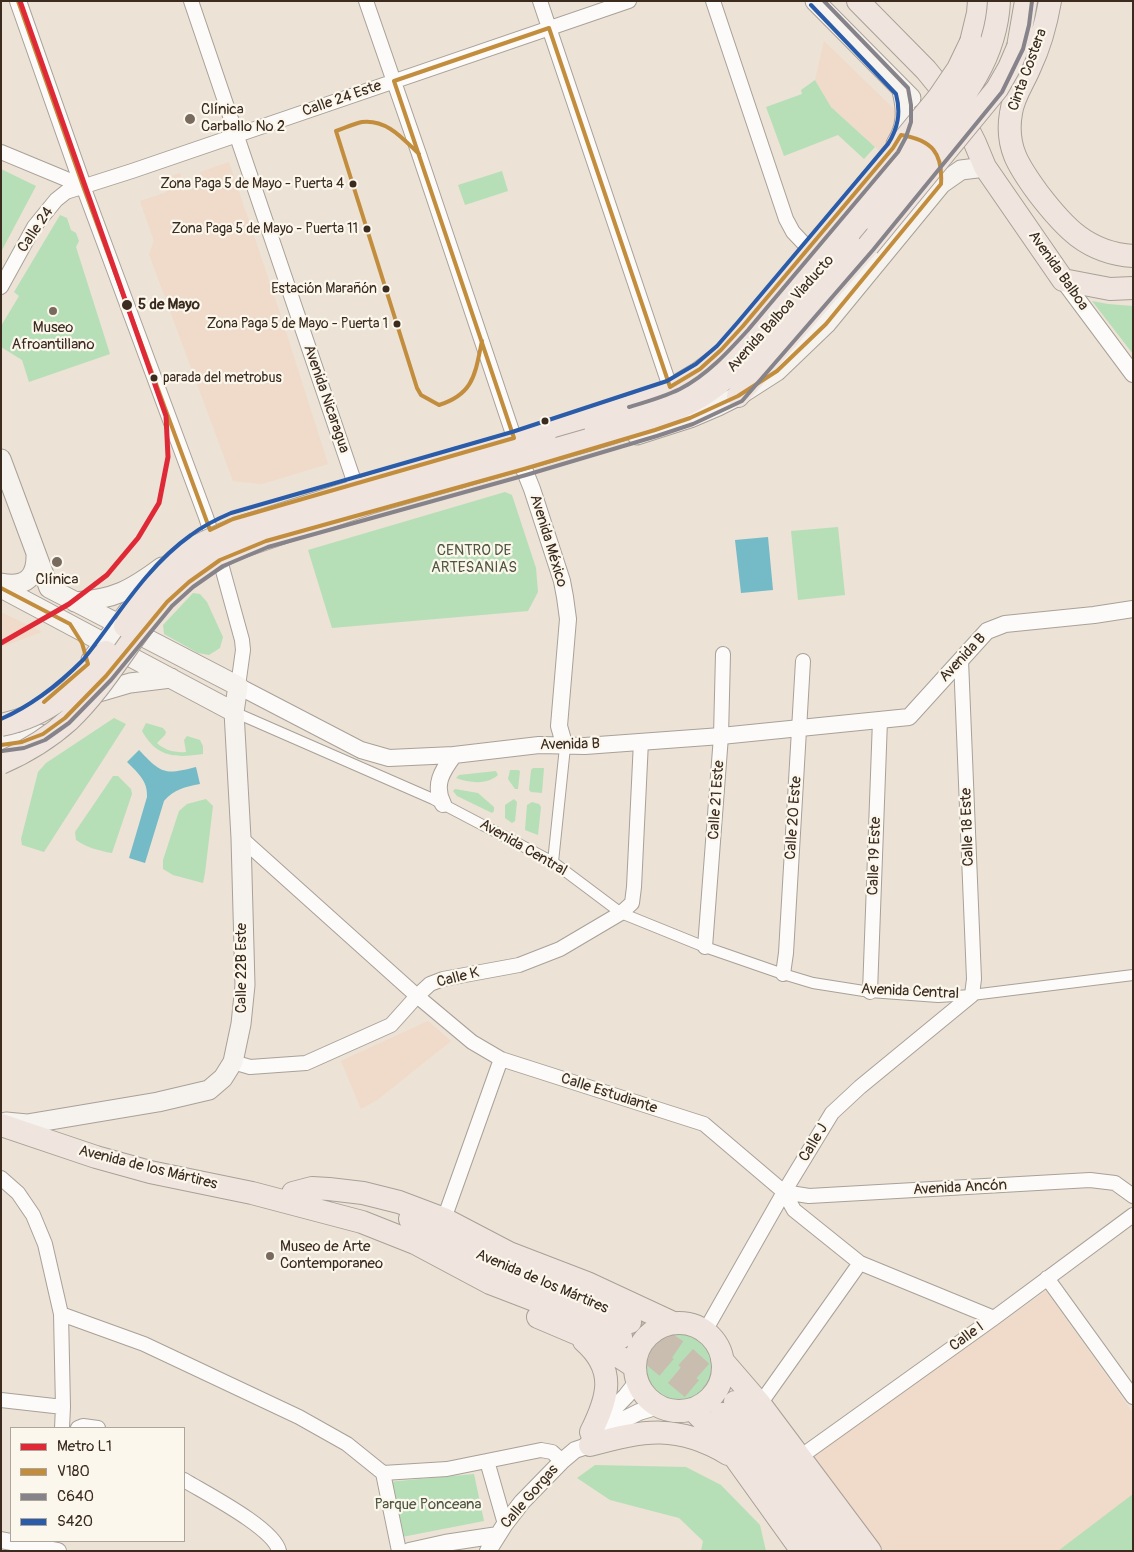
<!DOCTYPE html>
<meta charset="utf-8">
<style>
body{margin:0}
#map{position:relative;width:1134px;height:1552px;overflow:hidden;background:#ece2d5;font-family:Pangolin,sans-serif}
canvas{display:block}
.frame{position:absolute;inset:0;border:2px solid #3b2a1e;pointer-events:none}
.legend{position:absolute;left:10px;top:1427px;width:175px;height:115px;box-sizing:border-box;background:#fbf7ec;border:1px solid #aea59a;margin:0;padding:6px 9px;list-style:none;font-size:15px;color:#3b2a1e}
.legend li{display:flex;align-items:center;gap:10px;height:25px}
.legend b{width:25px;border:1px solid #aea59a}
</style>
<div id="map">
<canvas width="1134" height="1552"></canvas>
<div class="frame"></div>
<ul class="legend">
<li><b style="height:6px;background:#df2937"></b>Metro L1</li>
<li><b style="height:6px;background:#c28e3e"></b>V180</li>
<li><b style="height:6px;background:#87838a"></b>C640</li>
<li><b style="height:6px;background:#2a5caa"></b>S420</li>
</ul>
</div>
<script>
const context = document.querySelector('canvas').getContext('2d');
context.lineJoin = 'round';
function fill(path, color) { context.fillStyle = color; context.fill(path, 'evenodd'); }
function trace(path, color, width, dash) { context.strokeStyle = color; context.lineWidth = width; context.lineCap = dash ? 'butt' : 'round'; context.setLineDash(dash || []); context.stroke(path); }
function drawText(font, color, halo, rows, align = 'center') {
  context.font = font + ' Pangolin,sans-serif'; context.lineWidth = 4.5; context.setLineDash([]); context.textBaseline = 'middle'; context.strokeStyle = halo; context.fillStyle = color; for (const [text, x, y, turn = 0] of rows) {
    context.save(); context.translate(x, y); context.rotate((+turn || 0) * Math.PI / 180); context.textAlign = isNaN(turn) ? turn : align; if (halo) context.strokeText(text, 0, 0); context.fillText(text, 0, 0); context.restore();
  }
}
const built = new Path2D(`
 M824 41 898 113 894 134 881 152 831 107 815 80Z
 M229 162 279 310 328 464 262 484 233 481 149 254 154 241 140 201 167 192 162 179 180 173 186 191 204 185 200 172Z
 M1 612 42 632 1 647Z
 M428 1021 451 1041 377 1100 361 1109 341 1061Z
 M1046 1291 1133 1413V1551H876L809 1459Z`);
const green = new Path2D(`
 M815 80 831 107 875 147 864 159 838 135 784 156 766 107 802 94 801 90Z
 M1 169 36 186 1 252Z
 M502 171 508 191 465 205 458 185Z
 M60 215 67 218 71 230 76 233 79 241 76 247 110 354 29 382 22 360 1 347V326L19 296 14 292Z
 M1092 301 1108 304 1133 306V354Z
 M505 492 512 495 536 568 538 592 528 611 332 628 308 550Z
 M838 527 845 595 798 600 791 531Z
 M193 593 200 594 207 602 223 637 220 648 209 655 198 653 164 634 163 625Z
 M114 718 126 724 44 852 22 845 21 839 38 772 46 763Z
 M146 723 163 728 166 732 165 735 157 743C164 750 175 753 186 752L184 740 187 736 200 740 203 746V754C176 758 157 758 142 731Z
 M533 768H544L542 793 531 792 529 790 531 770Z
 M510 770H518L520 771 518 789H515L508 779Z
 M496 771 498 775C487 785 470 783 456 778L459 775Z
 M113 776H118L131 789 132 794 112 853C99 851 86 847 76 840L75 832Z
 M455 789 478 793 494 807V811L492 813 457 796 453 791Z
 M206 799 213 806 205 873 203 883 173 875 163 869V860L179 811 187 804Z
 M514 799 517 802 515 821 512 823 505 818V805Z
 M532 802 539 804 541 807 538 835 525 830 527 805Z
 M646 1367a33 33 0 1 1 66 0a33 33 0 1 1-66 0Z
 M595 1465 686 1467 721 1485 760 1525 766 1551H701L703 1541 679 1518 610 1500 577 1478Z
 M474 1474 484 1521 402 1537 388 1482Z
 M1133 1494V1551H1058Z`);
const water = new Path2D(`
 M768 537 773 590 741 593 735 540Z
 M139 750C162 774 164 775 196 767L200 784C185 787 174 789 164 801L145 863 129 858 147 797C148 781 138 773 127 762Z`);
const trunkTunnel = new Path2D(`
 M630 1322 659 1338 681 1353 735 1402
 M621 1337 653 1356 722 1414`);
const pedestrian = new Path2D(`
 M234 712 433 799 553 862 621 913 705 947 783 974 813 983 870 992 938 997 972 995 1133 975
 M553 862 565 747`);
const minor = new Path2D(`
 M191 1 355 484
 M366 1 419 154 518 449
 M540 1 670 387
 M713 1 786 219 793 232 809 249
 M1 152 83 186
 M83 186 206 517 220 560 242 640 243 650 238 686
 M1 287 34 227 56 200 66 192 132 171 629 1
 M241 838 417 996 472 1042 501 1059 704 1124 784 1192 794 1210 860 1263 994 1318
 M705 947 721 736 723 654
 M783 974 786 953 803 661
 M870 992 880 720
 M233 1062 250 1067 306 1063 391 1025 417 996 430 984 443 979 519 965 560 949 621 913 632 903 634 887 641 741
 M1 1178 18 1193 33 1215 45 1244 61 1314 63 1407 62 1428
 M784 1192 809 1196 1090 1180 1115 1183 1133 1196
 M444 1219 501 1059
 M1047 1278 1133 1397
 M61 1314 144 1344 299 1417 347 1444 383 1473 399 1551
 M705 1331 784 1192 832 1113 860 1087 972 995 974 979 961 660
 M1 1400 63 1407
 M760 1404 860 1263
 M78 1428 83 1426 98 1428
 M800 1457 994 1318 1133 1215
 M487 1461 505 1524
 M383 1473 447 1469 541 1450 552 1452 562 1461
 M184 1480C205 1493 274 1528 279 1551`);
const tertiary = new Path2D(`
 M18 1 83 186
 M1063 280 1133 374
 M524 469 532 489 562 581 565 597 568 619 559 726 565 747
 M238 686 361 750 389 758 454 755 539 745 585 746 721 736 909 717 987 631 1005 624 1094 615 1133 609
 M443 804C433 785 442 771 454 755
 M599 1424 626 1396 637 1382
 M1 1540 58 1551
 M409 1551 445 1543 498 1535
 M488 1551 505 1524 522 1502 562 1461 575 1450 590 1445 623 1420 639 1412 659 1406`);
const secondary = new Path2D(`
 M815 1 911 98
 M896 144C907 127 907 110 902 91
 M637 435 690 418 718 406 738 396 777 371 826 324 941 184 961 170 985 167
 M1 459 49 588 238 686 234 712 241 838 245 985 241 1024 233 1062 223 1078 209 1090 158 1102 27 1124 6 1122
 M1 583C26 588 37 577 36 553
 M1 588 234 712
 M75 602C115 599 131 590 162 567
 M91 660 129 610
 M89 695 130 683 171 678
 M1 745 22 742 41 734`);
const trunk = new Path2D(`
 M858 1 926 70 948 97 962 117 975 143 985 167 1063 280 1110 289 1133 288
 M1050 1C1046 24 1040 46 1030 67 1024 82 1013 97 1011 113 1005 147 1019 167 1038 193 1064 227 1087 253 1133 256
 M971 42 978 13 979 1
 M1018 47 1026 1
 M738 396 868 246
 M545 434 638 404 669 391 699 373 721 357 744 332 853 202
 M588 440C627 428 666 417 701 396 733 377 757 344 781 316 809 283 837 250 865 218
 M233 530 459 458
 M238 548 372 502 459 477
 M1 1125 96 1157 150 1172 252 1193 362 1222 415 1243 490 1283 589 1321 621 1337
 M293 1193 312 1188 329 1189 363 1193 399 1202 444 1219 509 1253 587 1283 673 1323
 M410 1219 416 1221 500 1268 594 1303 630 1322
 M538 1317 597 1342 635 1367
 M635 1367a44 44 0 1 1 88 0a44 44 0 1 1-88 0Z
 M584 1341C617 1370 608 1398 591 1432
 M722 1360 760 1404 870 1551
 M735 1402 787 1466 849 1551
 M692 1409 721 1438 802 1551
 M722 1414 827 1551
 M590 1445C644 1430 678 1424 728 1454`);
const trunkBridge = new Path2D(`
 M853 202 939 97 958 69 971 42
 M865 218C885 193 906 169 926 144 962 100 996 61 999 1
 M868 246 997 89 1009 68 1018 47
 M459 458 545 434
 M459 477 588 440
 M125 626C142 602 159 571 184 554 199 544 216 537 233 530
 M1 725C50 715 75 689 106 652
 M1 763C26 752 49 738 69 720 108 683 132 633 169 594 189 573 213 560 238 548`);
const bus1 = new Path2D(`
 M419 154C403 139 387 119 362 122 353 124 345 128 336 131L417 388 421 395 439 405C474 394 475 374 482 341
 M1 588 70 624 82 643 88 664 44 702
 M1 745 22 742 43 734 65 718 106 676 167 602 189 582 220 560 266 541 524 469 655 430 690 418 738 396 777 371 826 324 941 184C943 153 932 140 901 135L893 148 743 326 721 350 700 369 670 387 549 28 394 81 514 438 233 519 210 530 83 186 18 1`);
const bus2 = new Path2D(`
 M629 407C646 402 664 397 680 389 707 375 728 352 748 330L898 152 906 137 911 122V105L908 88 824 1
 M2 751 24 748 45 740 69 723 111 680 172 606 193 587 223 566 268 547 526 475 657 436 693 424 742 401 873 250 1002 92 1023 49 1029 25 1032 1`);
const bus3 = new Path2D(`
 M1 719C33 705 59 684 83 660 117 617 146 567 191 535 203 526 217 519 231 513L512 432 667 381 696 364 717 346 738 322 888 144C898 128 901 113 896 94L811 5`);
const metro1 = new Path2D(`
 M1 643 69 604 107 575 138 538 159 503 168 457 166 416 20 1`);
const markers = [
 [190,119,6,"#796a5e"],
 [353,184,4.5,"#3b2a1e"],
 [367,229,4.5,"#3b2a1e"],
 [386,289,4.5,"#3b2a1e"],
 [127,305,6,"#3b2a1e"],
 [53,311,5,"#796a5e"],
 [397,324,4.5,"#3b2a1e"],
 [154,378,4.5,"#3b2a1e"],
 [545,421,4.5,"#3b2a1e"],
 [57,562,6,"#796a5e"],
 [270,1256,5,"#796a5e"]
];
const busNames = [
 ["Zona Paga 5 de Mayo - Puerta 4",344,184],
 ["Zona Paga 5 de Mayo - Puerta 11",358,229],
 ["Estación Marañón",377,289],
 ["Zona Paga 5 de Mayo - Puerta 1",388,324],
 ["parada del metrobus",163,378,"left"]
];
const streetNames = [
 ["Cinta Costera",1028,70,-70],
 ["Calle 24 Este",342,99,-19],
 ["Calle 24",36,230,-56],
 ["Avenida Balboa",1058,271,55],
 ["Avenida Balboa Viaducto",781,314,-48],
 ["Avenida Nicaragua",326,399,71],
 ["Avenida México",548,541,73],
 ["Avenida B",963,658,-47],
 ["Avenida B",570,745,-1],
 ["Calle 21 Este",717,800,-86],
 ["Calle 20 Este",794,818,-86],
 ["Calle 18 Este",968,827,-92],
 ["Avenida Central",523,848,30],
 ["Calle 19 Este",875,856,-88],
 ["Calle 22B Este",242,968,-90],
 ["Calle K",458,978,-14],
 ["Avenida Central",910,992,3],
 ["Calle Estudiante",609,1094,18],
 ["Calle J",814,1143,-59],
 ["Avenida de los Mártires",148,1168,14],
 ["Avenida Ancón",960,1188,-3],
 ["Avenida de los Mártires",542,1282,23],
 ["Calle I",967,1337,-36],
 ["Calle Gorgas",530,1497,-49]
];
const poiNames = [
 ["Clínica",201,110],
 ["Carballo No 2",201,127],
 ["Museo",53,328,"center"],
 ["Afroantillano",53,345,"center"],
 ["Clínica",57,580,"center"],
 ["Museo de Arte",280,1247],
 ["Contemporaneo",280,1264]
];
const stopNames = [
 ["5 de Mayo",138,305]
];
const parkNames = [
 ["CENTRO DE",474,551],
 ["ARTESANIAS",474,568],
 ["Parque Ponceana",428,1505]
];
fill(built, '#f0dac9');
fill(green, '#b6dfb7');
fill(water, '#74bac7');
trace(trunkTunnel, '#c9bdb0', 22, [22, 11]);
trace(pedestrian, '#a8a198', 12);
trace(minor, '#a8a198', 16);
trace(tertiary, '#a8a198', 18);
trace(secondary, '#a8a198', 21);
trace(trunk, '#a8a198', 24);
trace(pedestrian, '#fcfbf9', 10);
trace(minor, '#fcfbf9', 14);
trace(tertiary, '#fcfbf9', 16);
trace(secondary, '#f6f2ee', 19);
trace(trunk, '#efe5de', 22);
trace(trunkBridge, '#a8a198', 24, []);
trace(trunkBridge, '#efe5de', 22);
trace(bus1, '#c28e3e', 4);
trace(bus2, '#87838a', 4);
trace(bus3, '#2a5caa', 4);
trace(metro1, '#df2937', 5);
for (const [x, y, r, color] of markers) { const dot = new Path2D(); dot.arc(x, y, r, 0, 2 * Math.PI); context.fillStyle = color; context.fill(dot); trace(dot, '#fbf7ec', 2); }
drawText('14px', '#3b2a1e', '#fbf7ec', busNames, 'right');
drawText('15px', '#3b2a1e', '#fbf7ec', streetNames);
drawText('15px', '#3b2a1e', '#fbf7ec', poiNames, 'left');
drawText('bold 15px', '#3b2a1e', '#fbf7ec', stopNames, 'left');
drawText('15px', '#4e563e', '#fbf7ec', parkNames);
</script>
